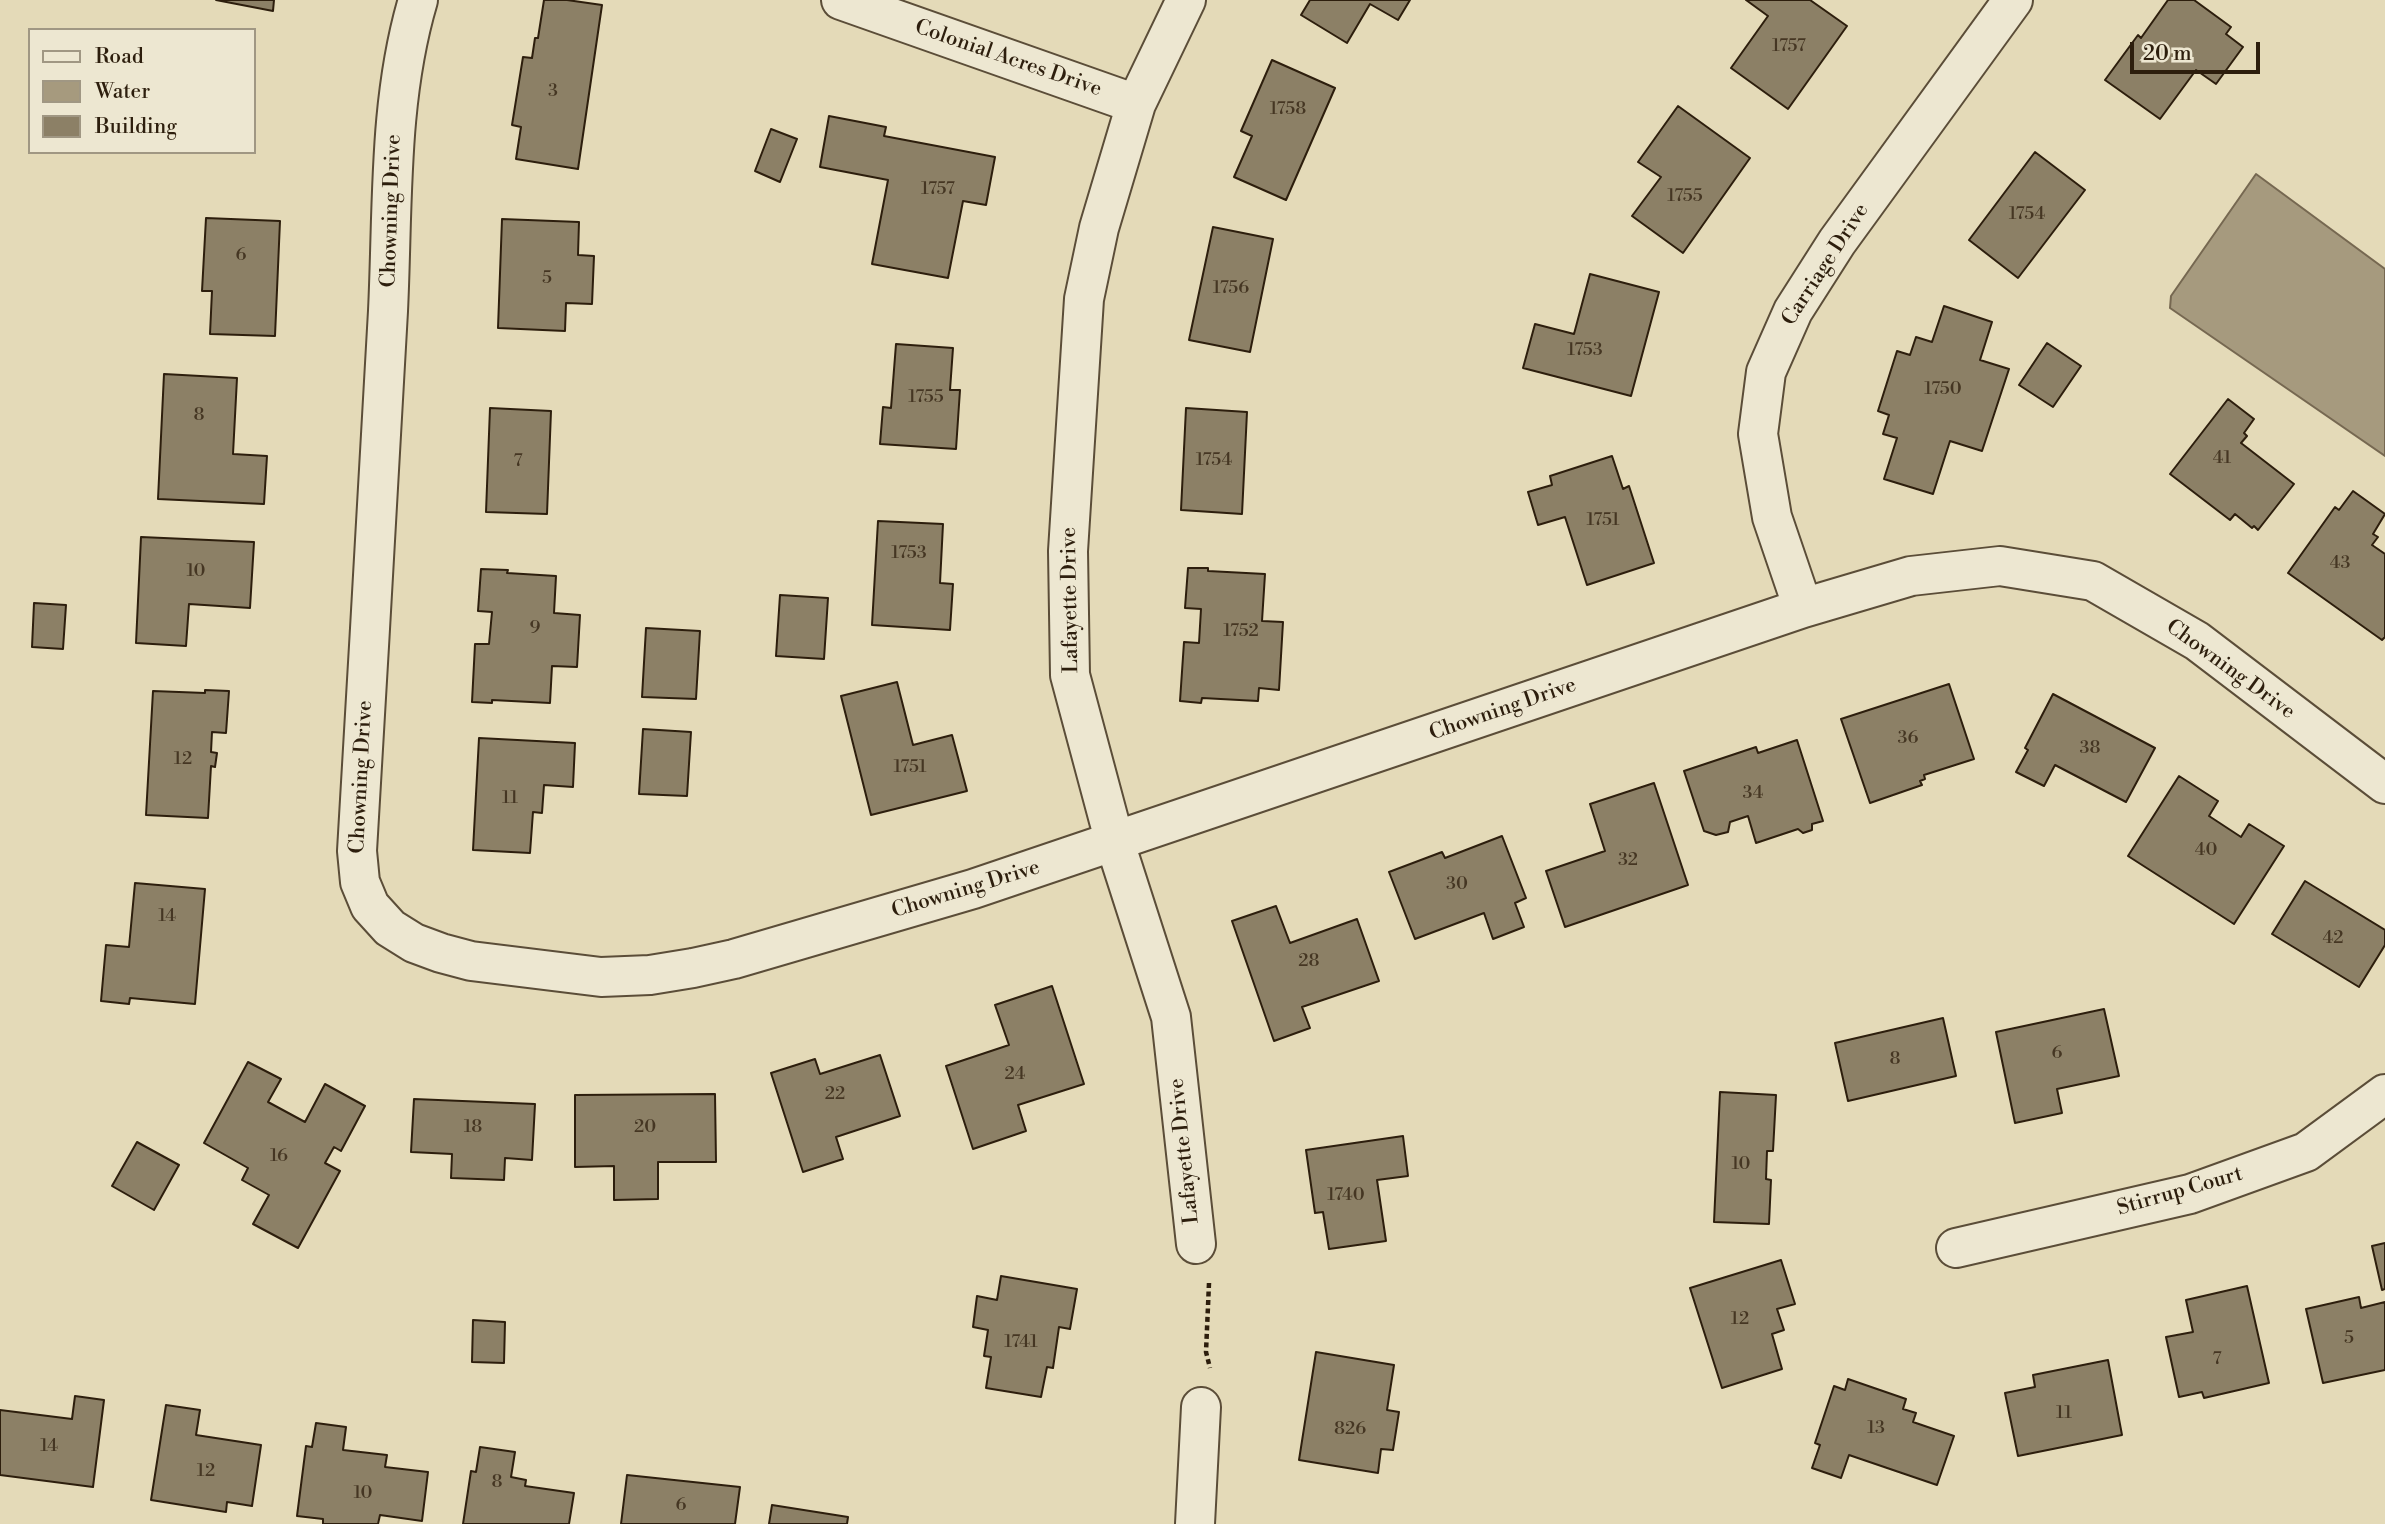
<!DOCTYPE html>
<style>
body{margin:0}
#map{position:relative;width:2385px;height:1524px;overflow:hidden;background:#e4dab8;font-family:"Libre Bodoni",serif}
canvas{display:block}
.legend{position:absolute;left:28px;top:28px;width:228px;height:126px;box-sizing:border-box;background:#ede7d1;border:2px solid #a09783;margin:0;padding:9px 12px;list-style:none;font-size:21px;color:#2d1e0d}
.legend li{display:flex;align-items:center;gap:14px;height:35px}
.legend b{width:35px;border:2px solid #a09783}
.scale{position:absolute;left:2130px;top:42px;width:130px;height:32px;box-sizing:border-box;border:4px solid #2d1e0d;border-top:0;padding-left:9px;font-size:21px;line-height:24px;white-space:nowrap;color:#2d1e0d;-webkit-text-stroke:5px #ede7d1;paint-order:stroke}
</style>
<div id="map">
<canvas width="2385" height="1524"></canvas>
<ul class="legend">
<li><b style="height:9px;background:#ede7d1"></b>Road</li>
<li><b style="height:19px;background:#a69a7e"></b>Water</li>
<li><b style="height:19px;background:#8c8066"></b>Building</li>
</ul>
<div class="scale">20 m</div>
</div>
<script>
const context = document.querySelector('canvas').getContext('2d');
context.lineJoin = 'round';
function fill(path, color) { context.fillStyle = color; context.fill(path, 'evenodd'); }
function trace(path, color, width, dash) { context.strokeStyle = color; context.lineWidth = width; context.lineCap = dash ? 'butt' : 'round'; context.setLineDash(dash || []); context.stroke(path); }
function drawText(font, color, halo, rows, align = 'center') {
  context.font = font + ' "Libre Bodoni",serif'; context.lineWidth = 7; context.setLineDash([]); context.textBaseline = 'middle'; context.strokeStyle = halo; context.fillStyle = color; for (const [text, x, y, turn = 0] of rows) {
    context.save(); context.translate(x, y); context.rotate((+turn || 0) * Math.PI / 180); context.textAlign = isNaN(turn) ? turn : align; if (halo) context.strokeText(text, 0, 0); context.fillText(text, 0, 0); context.restore();
  }
}
const water = new Path2D(`
 M2256 174 2385 269V456L2170 308 2171 296Z`);
const building = new Path2D(`
 M216 0H274L273 11Z
 M544 0H567L602 5 578 169 516 159 521 127 512 125 523 57 532 58 535 38H538Z
 M1310 0H1410L1398 20 1370 4 1347 43 1301 15Z
 M1746 0H1810L1847 26 1788 109 1731 68 1768 16Z
 M2168 0H2194L2231 27 2226 34 2243 47 2216 84 2196 70 2160 119 2105 80 2138 35 2141 38Z
 M1272 60 1335 88 1286 200 1234 177 1252 136 1241 131Z
 M1678 106 1750 158 1683 253 1632 216 1661 177 1638 162Z
 M829 116 886 127 884 136 995 157 986 205 963 201 948 278 872 264 888 180 820 167Z
 M771 129 797 139 780 182 755 171Z
 M2035 152 2085 190 2018 278 1969 240Z
 M206 218 280 221 275 336 210 334 212 291H202Z
 M502 219 579 222 578 255 594 256 592 304 566 303 565 331 498 328Z
 M1213 227 1273 239 1250 352 1189 340Z
 M1590 274 1659 292 1631 396 1523 368 1535 324 1574 334Z
 M1944 306 1992 322 1980 360 2009 369 1982 451 1950 441 1933 494 1884 479 1897 438 1883 434 1889 415 1878 411 1897 351 1910 355 1916 337 1932 342Z
 M2047 343 2081 366 2053 407 2019 385Z
 M896 344 953 348 950 390H960L956 449 880 444 883 407 891 408Z
 M164 374 237 378 233 454 267 456 264 504 158 499Z
 M2228 399 2254 419 2244 433 2247 436 2241 443 2294 484 2258 530 2254 526 2252 528 2235 514 2230 520 2170 474Z
 M490 408 551 411 547 514 486 512Z
 M1186 408 1247 412 1242 514 1181 510Z
 M1612 456 1623 489 1629 486 1654 563 1587 585 1565 517 1538 525 1528 492 1552 485 1550 476Z
 M2353 491 2385 514 2373 534 2378 537 2372 545 2385 554V637L2382 640 2288 573 2335 507 2339 510Z
 M878 521 943 524 940 583 953 584 950 630 872 625Z
 M141 537 254 542 250 608 189 604 186 646 136 643Z
 M1188 568H1208V571L1265 574 1262 621 1283 622 1279 690 1259 688 1258 701 1202 698 1201 703 1180 701 1184 642 1199 643 1201 609 1185 608Z
 M481 569 508 570 507 573 556 576 554 613 580 615 577 667 552 666 550 703 492 700V703L472 702 475 644H489L492 612 478 611Z
 M780 595 828 598 824 659 776 656Z
 M34 603 66 605 63 649 32 647Z
 M646 628 700 631 696 699 642 697Z
 M897 682 913 745 952 735 967 791 871 815 841 696Z
 M1949 684 1974 759 1924 775 1925 779 1920 781 1922 785 1870 803 1841 719Z
 M205 690 229 691 226 733 212 732 211 752 217 753 215 767 211 766 208 818 146 815 153 691 205 693Z
 M2053 694 2155 748 2126 802 2055 765 2044 786 2016 772 2028 750 2025 748Z
 M643 729 691 732 687 796 639 794Z
 M479 738 575 743 573 787 544 785 542 813 533 812 530 853 473 850Z
 M1797 740 1823 821 1812 824V830L1803 833 1798 829 1756 843 1748 816 1730 822 1728 832 1716 835 1704 831 1684 771 1756 747 1758 753Z
 M2179 776 2218 801 2209 816 2241 837 2249 824 2284 846 2234 924 2128 856Z
 M1654 783 1688 885 1565 927 1546 871 1605 851 1590 804Z
 M1502 836 1526 898 1515 903 1524 927 1493 939 1484 913 1415 939 1389 872 1442 852 1445 858Z
 M2305 881 2385 930V945L2359 987 2272 934Z
 M135 883 205 889 195 1004 130 998 129 1004 101 1001 106 945 129 947Z
 M1276 906 1290 943 1357 919 1379 981 1302 1007 1310 1028 1274 1041 1232 921Z
 M1052 986 1084 1084 1018 1105 1026 1131 973 1149 946 1066 1009 1045 995 1005Z
 M2104 1009 2119 1076 2057 1089 2062 1113 2015 1123 1996 1032Z
 M1943 1018 1956 1076 1848 1101 1835 1043Z
 M880 1055 900 1116 836 1137 843 1159 803 1172 771 1073 815 1059 820 1074Z
 M248 1062 281 1079 268 1102 305 1122 325 1084 365 1106 341 1151 334 1147 325 1163 340 1171 298 1248 253 1224 269 1195 242 1180 248 1168 204 1143Z
 M1720 1092 1776 1095 1773 1151H1767L1766 1179 1771 1180 1769 1224 1714 1222Z
 M715 1094 716 1162H658V1199L614 1200V1166L575 1167V1095Z
 M414 1099 535 1104 532 1160 505 1158 504 1180 451 1178 452 1154 411 1152Z
 M1403 1136 1408 1176 1377 1180 1386 1241 1329 1249 1323 1212 1315 1213 1306 1150Z
 M137 1142 179 1165 154 1210 112 1186Z
 M2385 1243V1289L2382 1290 2372 1246Z
 M1781 1260 1795 1304 1777 1309 1784 1330 1772 1334 1782 1369 1722 1388 1690 1288Z
 M1001 1276 1077 1289 1070 1329 1059 1327 1053 1368 1047 1367 1041 1397 986 1388 991 1357 984 1356 988 1330 973 1327 977 1296 997 1300Z
 M2247 1286 2269 1383 2204 1398 2202 1392 2179 1397 2166 1337 2193 1332 2186 1300Z
 M2359 1297 2361 1308 2385 1302V1370L2323 1383 2306 1309Z
 M473 1320 505 1322 504 1363 472 1362Z
 M1316 1352 1394 1365 1387 1410 1399 1412 1393 1450 1381 1449 1378 1473 1299 1460Z
 M2108 1360 2122 1435 2018 1456 2005 1393 2035 1387 2033 1375Z
 M1848 1379 1906 1399 1903 1409 1916 1413 1913 1422 1954 1436 1937 1485 1849 1455 1841 1478 1812 1468 1820 1445 1815 1443 1834 1386 1845 1390Z
 M75 1396 104 1400 93 1487 0 1475V1410L72 1419Z
 M166 1405 200 1410 196 1435 261 1445 252 1506 227 1502 226 1512 151 1500Z
 M316 1423 346 1427 343 1450 387 1455 385 1467 428 1472 422 1521 380 1515 378 1524H323V1519L297 1516 306 1446 312 1447Z
 M480 1447 515 1452 511 1477 526 1480 525 1486 574 1493 569 1524H463L471 1471 476 1472Z
 M627 1475 740 1487 735 1524H621Z
 M772 1505 848 1517 847 1524H769Z`);
const path = new Path2D(`
 M1209 1283 1206 1352 1210 1368`);
const street = new Path2D(`
 M418 0C388 101 393 207 388 311 379 491 367 671 357 851L360 882 370 906 390 928 414 943 441 953 471 961 601 977 650 975 693 968 734 959 973 889 1803 608 1911 576 2000 566 2093 581 2197 641 2385 784
 M841 0 1136 104
 M1186 0 1136 104 1099 228 1084 299 1068 551 1070 675 1115 843 1171 1017 1196 1244
 M1803 608 1772 517 1758 434 1766 372 1793 311 1837 242 2013 0
 M1956 1248 2190 1194 2306 1152 2385 1094
 M1195 1524 1201 1407`);
const numberNames = [
 ["1757",1789,47],
 ["3",553,92],
 ["1758",1288,110],
 ["1757",938,190],
 ["1755",1685,197],
 ["1754",2027,215],
 ["6",241,256],
 ["5",547,279],
 ["1756",1231,289],
 ["1753",1585,351],
 ["1750",1943,390],
 ["1755",926,398],
 ["8",199,416],
 ["41",2222,459],
 ["1754",1214,461],
 ["7",518,462],
 ["1751",1603,521],
 ["1753",909,554],
 ["43",2340,564],
 ["10",196,572],
 ["9",535,629],
 ["1752",1241,632],
 ["36",1908,739],
 ["38",2090,749],
 ["12",183,760],
 ["1751",910,768],
 ["34",1753,794],
 ["11",510,799],
 ["40",2206,851],
 ["32",1628,861],
 ["30",1457,885],
 ["14",167,917],
 ["42",2333,939],
 ["28",1309,962],
 ["6",2057,1054],
 ["8",1895,1060],
 ["24",1015,1075],
 ["22",835,1095],
 ["18",473,1128],
 ["20",645,1128],
 ["16",279,1157],
 ["10",1741,1165],
 ["1740",1346,1196],
 ["12",1740,1320],
 ["5",2349,1339],
 ["1741",1021,1343],
 ["7",2217,1360],
 ["11",2064,1414],
 ["13",1876,1429],
 ["826",1350,1430],
 ["14",49,1447],
 ["12",206,1472],
 ["8",497,1483],
 ["10",363,1494],
 ["6",681,1506]
];
const streetNames = [
 ["Colonial Acres Drive",1008,59,19],
 ["Chowning Drive",392,211,-88],
 ["Carriage Drive",1826,265,-57],
 ["Lafayette Drive",1071,600,-91],
 ["Chowning Drive",2230,670,36],
 ["Chowning Drive",1503,710,-19],
 ["Chowning Drive",362,777,-87],
 ["Chowning Drive",966,890,-17],
 ["Lafayette Drive",1185,1151,-96],
 ["Stirrup Court",2180,1192,-16]
];
fill(water, '#a69a7e');
trace(water, '#766851', 2);
fill(building, '#8c8066');
trace(building, '#2d1e0d', 2);
trace(street, '#5b4d38', 42);
trace(path, '#2d1e0d', 4.5, [5, 3.5]);
trace(street, '#ede7d1', 38);
drawText('18px', '#453623', null, numberNames);
drawText('21px', '#2d1e0d', '#ede7d1', streetNames);
</script>
